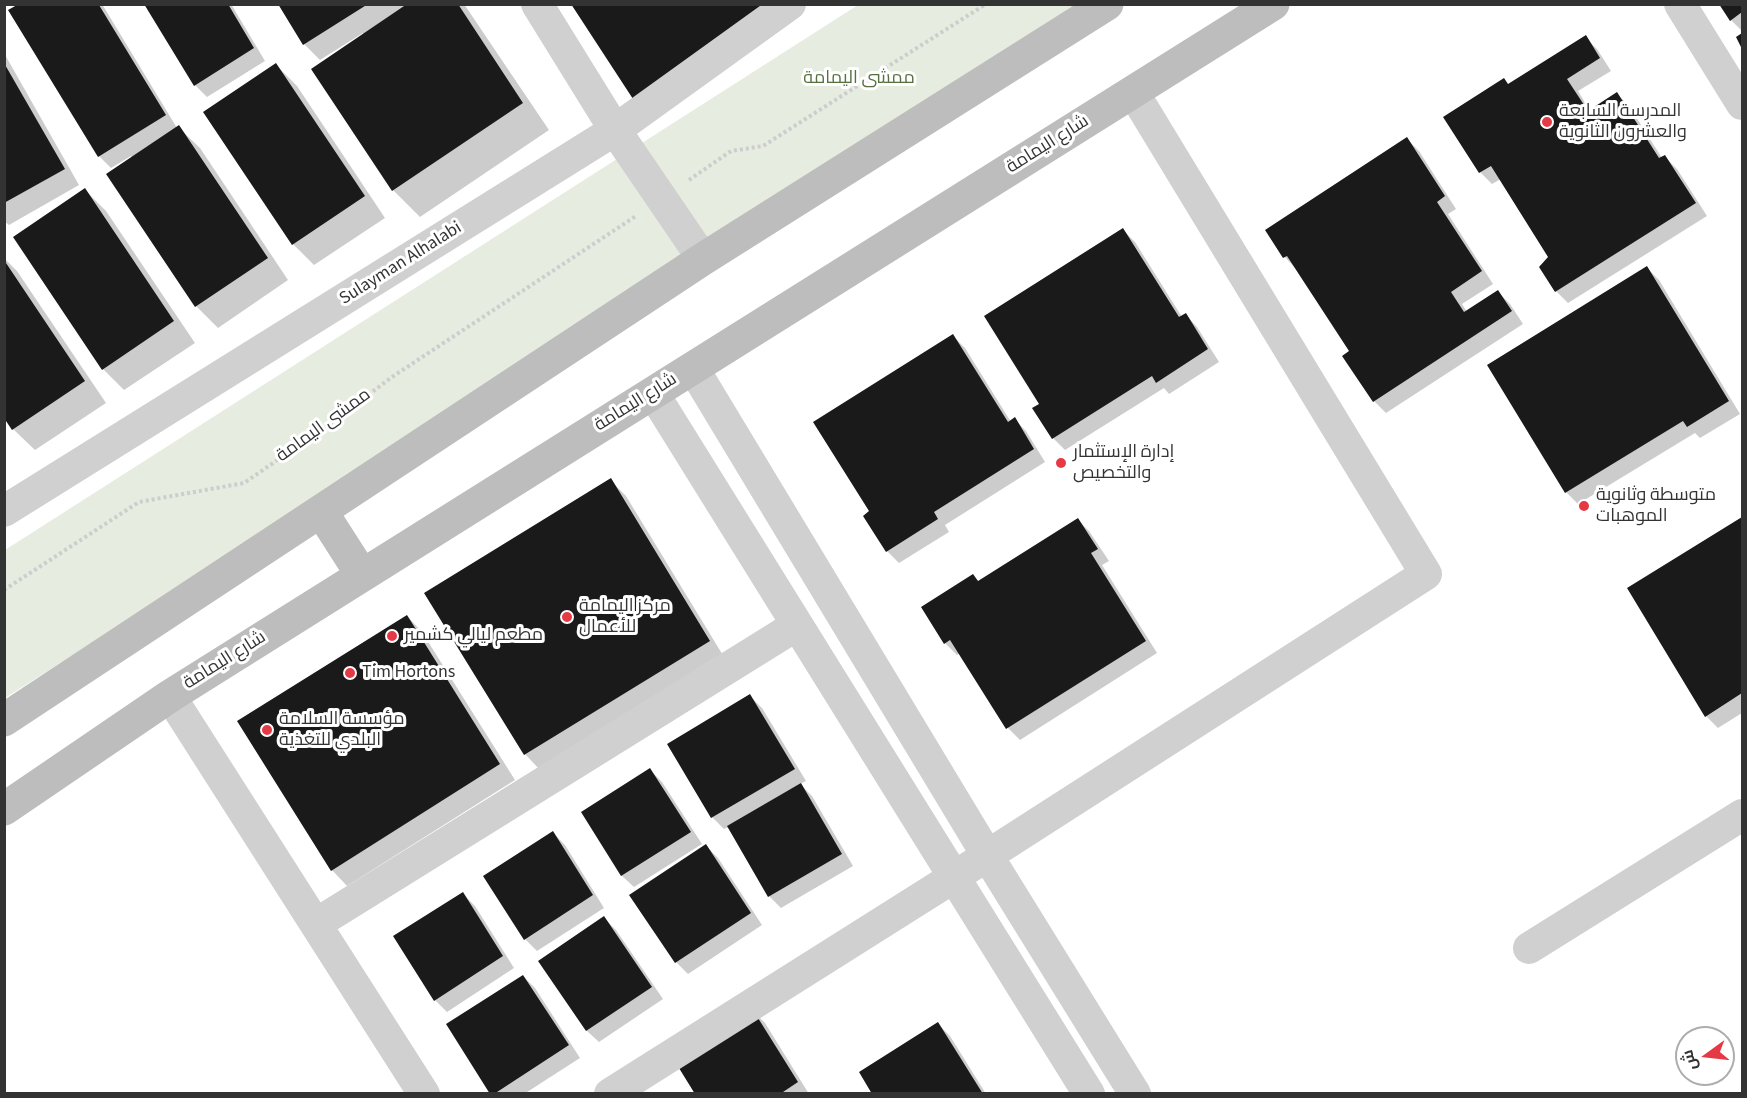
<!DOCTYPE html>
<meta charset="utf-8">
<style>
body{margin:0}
#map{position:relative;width:1747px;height:1098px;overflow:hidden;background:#fff;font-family:"Source Sans 3",Cairo,sans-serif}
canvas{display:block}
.frame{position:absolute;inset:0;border:6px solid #333;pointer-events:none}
.north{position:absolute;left:1675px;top:1026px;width:60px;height:60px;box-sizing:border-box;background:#fff;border:2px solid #adadad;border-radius:50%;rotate:255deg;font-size:16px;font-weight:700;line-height:24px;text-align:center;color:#333}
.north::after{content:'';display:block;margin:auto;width:21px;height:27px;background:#e63946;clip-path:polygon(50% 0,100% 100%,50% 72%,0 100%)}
</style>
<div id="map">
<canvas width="1747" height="1098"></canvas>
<div class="frame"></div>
<div class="north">ش</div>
</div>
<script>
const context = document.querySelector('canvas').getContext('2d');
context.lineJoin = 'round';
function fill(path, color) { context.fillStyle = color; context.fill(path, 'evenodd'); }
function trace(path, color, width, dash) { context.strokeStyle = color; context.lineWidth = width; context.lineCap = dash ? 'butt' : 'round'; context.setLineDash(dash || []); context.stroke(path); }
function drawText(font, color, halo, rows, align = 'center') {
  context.font = font + ' "Source Sans 3",Cairo,sans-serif'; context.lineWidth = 6; context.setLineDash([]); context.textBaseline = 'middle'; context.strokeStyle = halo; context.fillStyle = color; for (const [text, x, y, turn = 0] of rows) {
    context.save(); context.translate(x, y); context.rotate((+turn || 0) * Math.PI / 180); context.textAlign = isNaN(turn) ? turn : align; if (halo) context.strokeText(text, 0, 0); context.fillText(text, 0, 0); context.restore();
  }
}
const green = new Path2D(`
 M858 5H1097L5 698V550Z`);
const shadow = new Path2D(`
 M20 4H102L177 128 178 127 200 148 288 280 218 328 196 306 108 174 132 158 131 156 111 168 99 156 10 10Z
 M146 4H231L265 61 207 97 195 85Z
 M280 4H464L549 130 420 217 393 190 363 33 320 60 304 44Z
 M1721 4H1742V31L1731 20Z
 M1585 37 1597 49 1611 71 1578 91 1590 111 1617 94 1629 106 1662 158 1665 157 1677 169 1707 216 1568 303 1556 291 1541 267 1550 257 1501 179 1492 184 1480 172 1446 117 1509 85Z
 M4 53 79 185 9 225 4 221Z
 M276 65 297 86 385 218 314 265 293 244Z
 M1407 139 1419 151 1456 209 1448 214 1493 284 1462 304 1467 312 1498 292 1510 304 1523 324 1386 413 1374 401 1351 352 1296 269 1285 257Z
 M85 190 106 211 195 343 124 390 103 369Z
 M1123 230 1135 242 1182 317 1186 315 1197 327 1219 362 1169 394 1164 388 1065 450 1053 438 1041 404Z
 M4 258 17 271 106 403 35 450 13 429 4 416Z
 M1647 268 1659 280 1740 414 1700 438 1695 433 1578 504 1566 492Z
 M953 336 965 348 1011 422 1014 419 1026 431 1045 462 945 525 949 532 899 563 887 551 871 512Z
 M610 480 626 496 724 657 540 770 525 754Z
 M1742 518V713L1718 728 1706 716 1629 589Z
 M1077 519 1089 531 1109 561 1102 565 1157 653 1020 740 1008 728 960 653 957 655 945 643 973 576 979 582Z
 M407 616 422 632 515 780 347 886 332 870Z
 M750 696 762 708 806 781 800 784 812 796 853 866 781 908 769 896 729 827 724 829 712 817Z
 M650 770 662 782 702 844 634 887 622 876 583 813Z
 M553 833 565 845 604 908 537 951 525 939Z
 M706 846 718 858 762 925 688 974 676 962 631 895Z
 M463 894 475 906 514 968 447 1012 435 1000Z
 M604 918 616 930 663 999 599 1042 587 1031 540 961Z
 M523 976 535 988 580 1058 524 1094H492Z
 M753 1011 765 1023 809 1094H697Z
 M938 1024 950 1036 986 1094H874Z`);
const building = new Path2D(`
 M144 4H228L254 48 194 86Z
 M278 4H368L303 45Z
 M407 4H458L523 103 392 191 311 69Z
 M571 4H776L633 99Z
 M1719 4H1742V12L1730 21Z
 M17 5H99L166 115 98 157 8 10Z
 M1742 33V49L1736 37Z
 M1586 35 1600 58 1567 79 1588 111 1617 92 1659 158 1665 155 1696 203 1555 292 1539 267 1548 257 1491 166 1479 173 1443 117 1504 78 1508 84Z
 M4 63 65 169 4 203Z
 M276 63 365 196 292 245 203 112Z
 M179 125 268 258 195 307 106 174Z
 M1407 137 1445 196 1437 202 1482 271 1451 292 1464 312 1498 290 1512 311 1373 402 1342 356 1349 351 1287 256 1283 258 1265 230Z
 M85 188 174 321 102 370 13 237Z
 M1123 228 1179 317 1186 313 1208 349 1156 383 1152 376 1052 439 1032 408 1039 404 984 316Z
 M4 260 85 381 12 430 4 418Z
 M1647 266 1729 401 1687 427 1683 421 1565 493 1487 365Z
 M953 334 1008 422 1015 417 1034 449 934 512 938 519 886 552 863 516 869 511 813 422Z
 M611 478 710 641 524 755 424 593Z
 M1742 517V693L1705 717 1627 588Z
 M1078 518 1098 549 1091 553 1146 641 1006 729 950 640 944 644 921 607 973 574 978 581Z
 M407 615 500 764 331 871 237 721Z
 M750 694 795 769 711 818 667 744Z
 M650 768 691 832 621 876 581 812Z
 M801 783 842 854 768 897 727 826Z
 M553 831 593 895 524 940 483 876Z
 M706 844 751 913 675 963 629 895Z
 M463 892 503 956 434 1001 393 936Z
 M604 916 652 987 586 1031 538 961Z
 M523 975 569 1045 494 1094H490L446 1024Z
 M753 1010 798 1082 780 1094H695L674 1060Z
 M938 1022 983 1094H872L859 1072Z`);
const path = new Path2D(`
 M689 180 731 151 763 146 986 4
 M4 590 139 502 244 483 327 426 392 377 636 216`);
const minor = new Path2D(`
 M537 4 615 130 703 259
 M1680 4 1742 104
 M693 368 987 855 1135 1094
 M653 393 1089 1094
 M4 511 615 130 790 4
 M170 696 424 1094
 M316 924 797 625
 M1529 948 1742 815
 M610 1094 954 877 1426 574 1133 92`);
const secondary = new Path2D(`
 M321 511 362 575
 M4 720 703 259 1107 4
 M4 809 170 696 1273 4`);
const markers = [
 [1547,122,6,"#e63946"],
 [1061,463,6,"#e63946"],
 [1584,506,6,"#e63946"],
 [567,617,6,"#e63946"],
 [392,636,6,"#e63946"],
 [350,673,6,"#e63946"],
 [267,730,6,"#e63946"]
];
const parkNames = [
 ["ممشى اليمامة",859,79]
];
const poiNames = [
 ["المدرسة السابعة",1559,112],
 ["والعشرون الثانوية",1559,133],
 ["إدارة الإستثمار",1073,453],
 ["والتخصيص",1073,474],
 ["متوسطة وثانوية",1596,496],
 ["الموهبات",1596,517],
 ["مركز اليمامة",579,607],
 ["للأعمال",579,628],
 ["مطعم ليالي كشمير",404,636],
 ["Tim Hortons",362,673],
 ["مؤسسة السلامة",279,720],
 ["البلدي للتغذية",279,741]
];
const streetNames = [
 ["شارع اليمامة",1048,145,-32],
 ["Sulayman Alhalabi",401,264,-32],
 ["شارع اليمامة",636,403,-32],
 ["ممشى اليمامة",324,426,-36],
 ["شارع اليمامة",225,661,-32]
];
fill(green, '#e6ecdf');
fill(shadow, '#0003');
fill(building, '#1a1a1a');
trace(path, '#cdcdcd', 4, [3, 3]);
trace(minor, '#d0d0d0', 32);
trace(secondary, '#bdbdbd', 33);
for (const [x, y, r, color] of markers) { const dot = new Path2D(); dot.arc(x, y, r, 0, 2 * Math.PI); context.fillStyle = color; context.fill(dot); trace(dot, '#fff', 2); }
drawText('18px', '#56703f', '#fff', parkNames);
drawText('18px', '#333', '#fff', poiNames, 'left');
drawText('18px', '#333', '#fff', streetNames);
</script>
